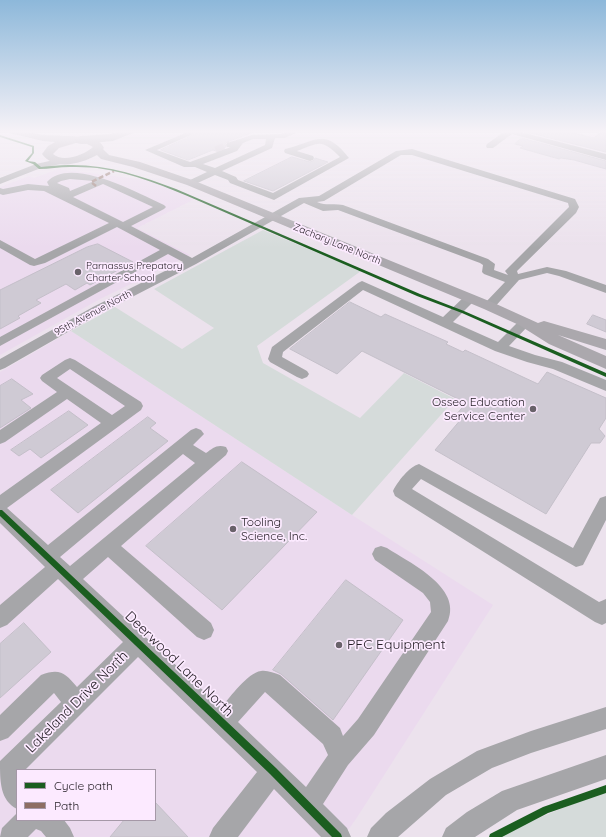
<!DOCTYPE html>
<style>
body{margin:0}
#map{position:relative;width:606px;height:837px;overflow:hidden;background:#ece2ed;font-family:Quicksand,sans-serif}
canvas{display:block}
.legend{position:absolute;left:16px;top:769px;width:140px;height:52px;box-sizing:border-box;background:#fceaff;border:1px solid #a598a7;margin:0;padding:5px 7px;list-style:none;font-size:12px;color:#231d24}
.legend li{display:flex;align-items:center;gap:8px;height:20px}
.legend b{width:20px;border:1px solid #a598a7}
</style>
<div id="map">
<canvas width="606" height="837"></canvas>
<ul class="legend">
<li><b style="height:5px;background:#1b5e20"></b>Cycle path</li>
<li><b style="height:5px;background:#8d6e63"></b>Path</li>
</ul>
</div>
<script>
const context = document.querySelector('canvas').getContext('2d');
context.lineJoin = 'round';
function fill(path, color) { context.fillStyle = color; context.fill(path, 'evenodd'); }
function trace(path, color, width, dash) { context.strokeStyle = color; context.lineWidth = width; context.lineCap = dash ? 'butt' : 'round'; context.setLineDash(dash || []); context.stroke(path); }
function drawText(font, color, halo, rows, align = 'center') {
  context.font = font + ' Quicksand,sans-serif'; context.lineWidth = 3.5; context.setLineDash([]); context.textBaseline = 'middle'; context.strokeStyle = halo; context.fillStyle = color; for (const [text, x, y, turn = 0] of rows) {
    context.save(); context.translate(x, y); context.rotate((+turn || 0) * Math.PI / 180); context.textAlign = isNaN(turn) ? turn : align; if (halo) context.strokeText(text, 0, 0); context.fillText(text, 0, 0); context.restore();
  }
}
const built = new Path2D(`
 M58 169 148 180 195 199 137 228 190 255 100 299 0 355V187L29 176 34 178Z
 M71 331 352 515 493 605 356 819 343 837H0V372ZM17 770H155V820H17Z`);
const green = new Path2D(`
 M263 230 361 271 257 346 263 363 360 418 404 373 455 399 352 515 71 331 115 307 182 349 214 328 154 289Z
 M606 790V837H493Z`);
const building = new Path2D(`
 M202 131H256L227 142 225 144 226 147 216 151 213 150 188 160 161 150Z
 M534 131H566L594 138 602 131H606V152L530 133Z
 M522 138 606 161V169L574 160 561 158 559 159 520 148 523 146 515 144Z
 M292 157 310 162 313 161 315 158 328 162 273 191 244 181Z
 M98 244 133 262 90 285 87 283 75 290 66 284 36 300 41 303 18 316 20 318 0 329V290L87 247Z
 M350 302 381 317 385 314 448 342 446 344 463 352 465 350 538 384 547 372 606 398V418L599 429 605 436 600 443H591L546 514 435 450 462 418 456 415 466 403 362 351 337 374 290 349Z
 M593 315 606 320V332L587 324Z
 M12 379 33 394 21 400 31 408 0 428V386Z
 M69 411 88 425 41 458 30 449 19 456 11 450Z
 M148 417 156 423 150 428 168 441 78 513 51 490Z
 M242 462 317 512 222 610 146 546Z
 M346 580 403 620 333 720 281 674 273 670Z
 M24 623 51 652 0 698V644Z
 M155 802 188 837H110L124 820H155Z`);
const minorTunnel = new Path2D(`
 M216 151 230 145`);
const minor = new Path2D(`
 M190 131H200L157 150 190 162 231 147H227L226 145 227 143 252 135 281 134 287 131H297L296 133 285 138H275L272 148 222 171 236 177 238 180 273 193 340 157C321 139 321 142 297 151L313 156 314 158 313 160 310 161 285 153 284 151 285 149C316 142 324 126 349 158L274 200 230 183 228 180 215 175 191 186 186 183 188 181 207 172 195 167H184L145 150ZM253 139H266L265 145 215 168 203 164 237 151 243 143Z
 M505 131H517L606 154V160L512 134 493 148H487L486 146 487 144Z
 M412 149 575 199 579 207 576 213 517 271 518 274 547 267 566 271 606 285V293L559 276 547 273 519 280 493 309H485L483 306 485 303 505 282 484 274 482 272 483 265 480 263 338 210 323 211 304 203 196 264 101 313 5 368 0 370V359L93 307 183 262 168 254 0 346V337L160 250 117 227 45 263 34 266 30 265 0 248V240L35 259 109 223 44 191 28 190 3 195 0 194V188L3 189 28 184 49 186 47 182C70 155 140 194 164 205L166 207 164 209 131 226 192 258 299 198 319 196 396 151ZM401 155H412L568 203 569 207 505 271 508 275 494 270 495 264 488 259 343 205C334 203 326 206 317 202L324 201ZM70 179 94 181 70 191 69 188 57 183 61 181ZM103 184 153 207 123 222 73 197Z
 M63 158 67 161 66 163 41 168 0 184V178L36 164Z
 M362 281 443 317 466 295H474L476 298 474 301 453 322 498 342 521 319H529L531 322 529 325 509 346 535 355 562 362 606 380V391L553 369 527 362 495 351 363 290 283 352 282 357 307 371 309 374 307 377 302 379 297 377 270 362 268 359 272 347 358 283Z
 M70 358 75 360 141 402 143 406 141 410 7 508 48 545 191 430 196 428 201 430 204 434 193 445 206 453C213 448 217 444 226 447L228 451 226 455 121 546 211 623 214 630 211 637 204 640 197 637 108 557 83 579 221 707C231 697 247 673 261 671 267 670 274 673 280 675L340 728 343 736 358 719 431 612 430 602 423 593 375 560 372 554 375 548 381 546 387 548C410 563 462 587 448 621L374 735 348 765 323 804 347 828 351 837H321L274 789 238 837H209L213 828 257 772 138 657 25 770H17V809C0 800 0 782 0 761L61 702 54 693 8 738 0 741V715L41 675C60 668 65 673 77 687L123 642 58 579 7 625 0 628V605L45 567 0 523V495L101 423 67 399 5 442 0 444V430L57 392 42 381 40 378 42 375 65 360ZM70 369 125 406 112 415 57 378ZM183 454 195 463 70 566 60 557ZM265 692 323 744 328 755 306 787 238 722Z
 M419 464 573 548 600 498 606 496V520L583 565 576 567 421 479 412 489 599 602 606 599V623L602 625 595 622 395 496 393 491C398 481 409 467 419 464Z
 M606 707V729L531 753 492 768 446 795 398 837H367L371 828 386 813 430 779 477 751 531 731Z
 M606 755V779L517 810 475 837H442L446 828 467 812 502 791Z
 M17 813V820H64L70 828 74 837H46L41 831 36 829 28 837H0L2 828Z`);
const major = new Path2D(`
 M8 131C21 129 32 134 45 135 59 136 83 135 95 140 100 141 102 144 104 148L103 149 109 155 140 162 195 181 494 303 538 323 544 321 606 339V350L558 335 606 356V369L549 344 519 325 484 309 187 185 133 167 101 159 97 155C81 164 54 171 42 154L48 146 55 142 43 141 9 133ZM76 143 87 144 93 147C84 155 63 163 53 154L59 148Z`);
const highway = new Path2D(`
 M119 131H135L133 133 113 141 81 144 77 143 75 140 77 137 81 136 111 134Z`);
const quiet = new Path2D(`
 M96 186 91 182 114 171`);
const cycleway = new Path2D(`
 M0 135 34 146V153L28 161 35 162 41 167C50 166 59 165 68 165 106 164 142 176 176 189L420 294 464 311 606 373V377L462 313 417 296 199 201C167 187 133 173 97 168 88 167 79 167 70 167 59 167 49 169 39 169L33 164 25 161 32 153V147L0 137Z
 M0 510H2L276 768 341 834 342 837H332L270 774 0 516Z
 M606 785V793L548 813 502 837H489L490 834 543 807Z`);
const markers = [
 [78,272,4,"#69626a"],
 [533,409,4,"#69626a"],
 [233,529,4,"#69626a"],
 [339,645,4,"#69626a"]
];
const farStreetnames = [
 ["Zachary Lane North",337,244,22],
 ["95th Avenue North",93,313,-28]
];
const farPoinames = [
 ["Parnassus Prepatory",86,266],
 ["Charter School",86,278]
];
const poiNames = [
 ["Osseo Education",525,402],
 ["Service Center",525,416],
 ["Tooling",241,522,"left"],
 ["Science, Inc.",241,536,"left"]
];
const nearPoinames = [
 ["PFC Equipment",347,645]
];
const nearStreetnames = [
 ["Deerwood Lane North",179,664,44],
 ["Lakeland Drive North",77,702,-45]
];
fill(built, '#ebdaee');
fill(green, '#d5dbda');
fill(building, '#cfcad4');
trace(building, '#c4bfc9', 1);
trace(minorTunnel, '#c4bbc5', 9, [9, 4.5]);
fill(minor, '#a6a6a9');
fill(major, '#aba8ad');
fill(highway, '#a5a3a9');
trace(quiet, '#8d6e63', 2.5, [5, 2.5]);
fill(cycleway, '#1b5e20');
const sky = context.createLinearGradient(0, 0, 0, 248);
sky.addColorStop(0, '#8db8da');
sky.addColorStop(0.53, '#f6f2f7');
sky.addColorStop(1, '#f6f2f700');
context.fillStyle = sky;
context.fillRect(0, 0, 606, 248);
for (const [x, y, r, color] of markers) { const dot = new Path2D(); dot.arc(x, y, r, 0, 2 * Math.PI); context.fillStyle = color; context.fill(dot); trace(dot, '#fceaff', 1.5); }
drawText('10px', '#231d24', '#fceaff', farStreetnames);
drawText('10px', '#231d24', '#fceaff', farPoinames, 'left');
drawText('12px', '#231d24', '#fceaff', poiNames, 'right');
drawText('14px', '#231d24', '#fceaff', nearPoinames, 'left');
drawText('14px', '#231d24', '#fceaff', nearStreetnames);
</script>
